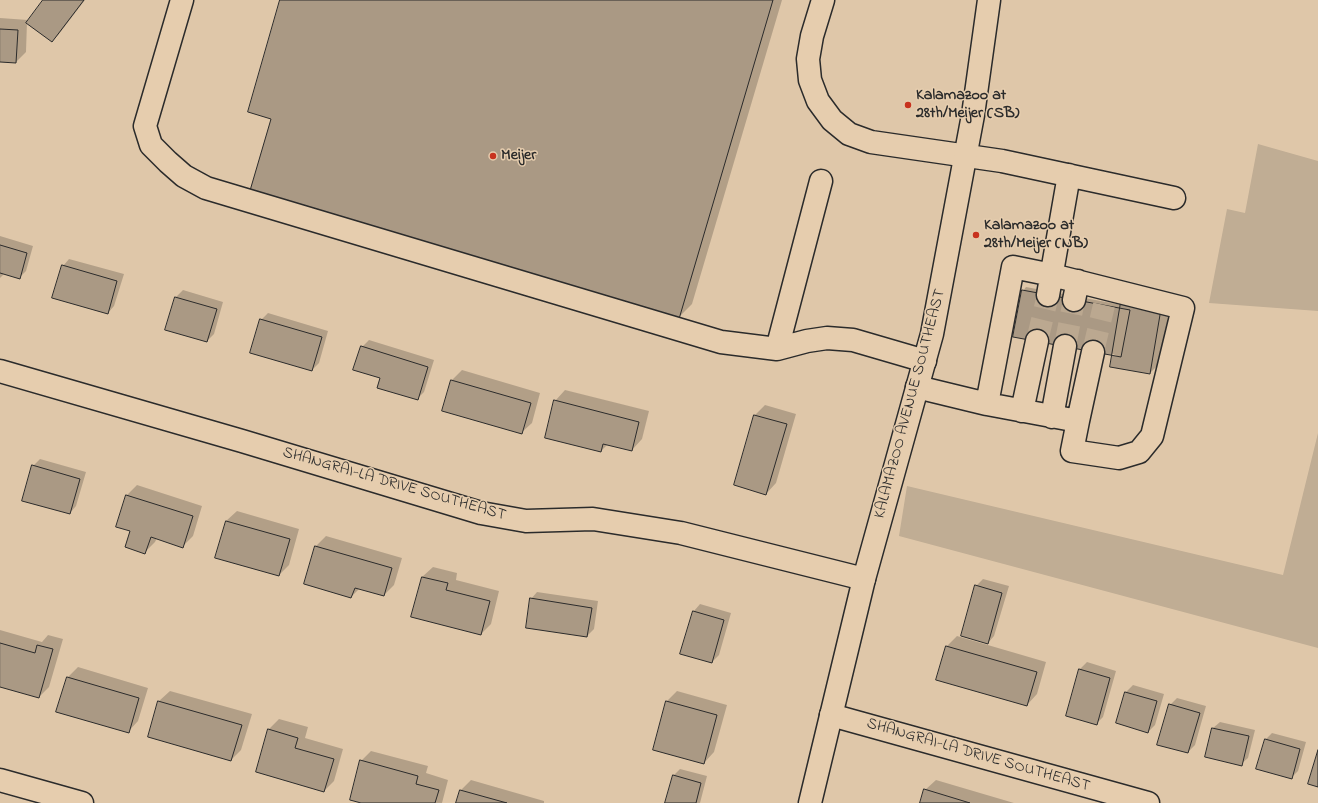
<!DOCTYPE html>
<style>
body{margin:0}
canvas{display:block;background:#dfc7a9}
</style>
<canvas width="1318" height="803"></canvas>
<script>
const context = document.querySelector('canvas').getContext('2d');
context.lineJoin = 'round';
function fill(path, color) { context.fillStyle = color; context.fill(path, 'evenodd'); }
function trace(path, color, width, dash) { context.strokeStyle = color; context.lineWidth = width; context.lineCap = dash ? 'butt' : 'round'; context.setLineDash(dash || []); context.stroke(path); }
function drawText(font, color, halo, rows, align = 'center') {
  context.font = font + ' "Indie Flower",sans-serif'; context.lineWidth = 3; context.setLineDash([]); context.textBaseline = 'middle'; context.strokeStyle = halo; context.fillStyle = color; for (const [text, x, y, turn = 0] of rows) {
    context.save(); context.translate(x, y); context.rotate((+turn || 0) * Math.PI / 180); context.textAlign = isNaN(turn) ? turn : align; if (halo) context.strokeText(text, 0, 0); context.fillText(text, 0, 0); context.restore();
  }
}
const green = new Path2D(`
 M1258 144 1318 161V311L1209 303 1227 209 1245 213Z
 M1318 433V648L899 536 907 486 1283 575Z`);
const shadow = new Path2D(`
 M44 0H85L59 34 52 41 27 22 26 52 16 62 0 61V18L28 20 27 22Z
 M281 0H782L692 304 678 318 272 118Z
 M0 236 33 246 26 271 19 278 4 274 0 278Z
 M69 259 124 274 114 306 108 313 63 266Z
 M1026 287 1122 305 1171 299 1160 363 1150 373 1113 354 1023 291Z
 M183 290 223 302 214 334 207 341 167 330 176 297Z
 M268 313 328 331 319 363 312 370 261 320Z
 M369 340 434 360 424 392 417 399 381 378 362 347Z
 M462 370 540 393 532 423 521 433 452 380Z
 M565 390 649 411 642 439 632 450 608 444 601 451 555 401Z
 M765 405 796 414 776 483 766 494 735 485 755 415Z
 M40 459 86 472 76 506 70 513 33 466Z
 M137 485 202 506 193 536 182 547 157 538 155 542 145 552 131 530 117 526 127 495Z
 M237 511 299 529 289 565 279 575 226 521Z
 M326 536 402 558 394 585 384 595 360 588 351 597 305 584 316 546Z
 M433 567 457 573 456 580 499 591 491 624 481 634 422 577Z
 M983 579 1009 586 994 636 988 643 976 586Z
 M537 592 598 601 594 629 587 636 531 599Z
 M700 604 731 613 719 655 712 662 682 653 694 611Z
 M0 630 42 642 48 635 63 639 49 687 39 697 0 686Z
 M957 636 1046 662 1037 694 1027 705 947 646Z
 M1087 662 1116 671 1103 717 1096 724 1067 715 1080 669Z
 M78 667 148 688 138 721 128 732 68 677Z
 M1133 685 1164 694 1155 725 1148 732 1126 692Z
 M170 691 252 714 241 750 231 760 149 736 159 701Z
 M677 691 727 705 714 752 704 763 654 749 667 701Z
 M1177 698 1206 706 1195 745 1188 752 1170 705Z
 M279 719 308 727 305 738 343 749 334 781 324 791 269 729Z
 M1220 722 1255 730 1248 758 1241 764 1213 728Z
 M1272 733 1306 742 1298 771 1291 778 1266 739Z
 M371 751 428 766 426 773 448 780 442 803H365L361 761Z
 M680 769 707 776 700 803H666L674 775Z
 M471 780 544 801V803H457L461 790Z
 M936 780 1014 803H921L925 790Z`);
const building = new Path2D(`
 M43 0H84L52 42 26 23Z
 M280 0H773L679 319 249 194 271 119 248 112Z
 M0 29 18 30 16 63 0 62Z
 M0 245 27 253 20 279 0 273Z
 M62 265 117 281 108 314 52 298Z
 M1022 290 1130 310 1121 357 1013 337Z
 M175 297 217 309 207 342 165 330Z
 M1121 302 1161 309 1150 374 1110 367Z
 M260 319 322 337 312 371 250 353Z
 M361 346 428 367 418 400 377 388 380 378 353 370Z
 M451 380 531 403 522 434 442 411Z
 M554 400 639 422 632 451 603 444 601 452 545 438Z
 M754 415 787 424 766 495 734 485Z
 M32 465 80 479 70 514 22 501Z
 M126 495 193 516 183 548 151 537 145 554 125 547 130 531 116 527Z
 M226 521 290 539 279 576 215 558Z
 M315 546 392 568 384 596 355 588 351 598 304 584Z
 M422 577 448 583 446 590 490 601 481 635 411 617Z
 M975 585 1002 593 988 644 961 636Z
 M530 598 592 608 587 637 526 628Z
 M693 611 724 620 712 663 680 654Z
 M0 643 35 653 37 645 53 649 39 698 0 687Z
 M946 646 1037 672 1027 706 936 680Z
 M1079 669 1110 678 1097 725 1066 716Z
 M67 677 139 698 129 733 56 712Z
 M1125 692 1157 701 1148 733 1116 723Z
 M158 701 242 725 231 761 148 737Z
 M666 701 717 715 704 764 653 750Z
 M1169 704 1200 713 1188 753 1157 745Z
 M1212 728 1249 736 1242 766 1205 757Z
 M268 729 298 738 295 748 334 759 324 792 256 772Z
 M1265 739 1300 749 1292 779 1256 769Z
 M1318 750V787L1308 784Z
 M360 760 418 776 416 784 439 790 435 803H361L350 800Z
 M673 775 701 783 696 803H665Z
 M924 789 970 803H920Z
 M460 790 507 803H456Z`);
const minorTunnel = new Path2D(`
 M1037 341 1048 295
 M1065 346 1074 300
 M1093 352 1104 305`);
const minor = new Path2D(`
 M182 0 145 126 151 145 168 162 184 176 206 188 721 342 777 349 807 341 827 338 853 340 925 361
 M823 0 812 36 808 59 810 80 818 101 832 120 849 134 871 142 1002 161 1174 198
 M1048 295 1069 175
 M1074 300 1078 281
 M777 349 821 181
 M0 371 242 441 481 513 526 521 593 519 681 533 864 579
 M917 387 987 404 1078 421 1072 451 1119 458 1139 452 1152 436 1183 308 1052 275 1013 267 987 404
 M1022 411 1037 341
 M1052 417 1065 346
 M1078 421 1093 352
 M831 715 1148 803
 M0 780 82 803`);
const major = new Path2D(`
 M810 803 864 579 932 334 973 115 989 0`);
const markers = [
 [908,105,4,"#c8321e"],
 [493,156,4,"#c8321e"],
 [976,235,4,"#c8321e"]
];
const poiNames = [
 ["Kalamazoo at",916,96],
 ["28th/Meijer (SB)",916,114],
 ["Meijer",501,156],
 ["Kalamazoo at",984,226],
 ["28th/Meijer (NB)",984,244]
];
const streetNames = [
 ["KALAMAZOO AVENUE SOUTHEAST",911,404,-75],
 ["SHANGRAI-LA DRIVE SOUTHEAST",394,485,16],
 ["SHANGRAI-LA DRIVE SOUTHEAST",978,756,16]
];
fill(green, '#c0ad94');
fill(shadow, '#0003');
fill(building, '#aa9984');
trace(building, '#2b2b2b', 1);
trace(minorTunnel, '#bba890', 22, [22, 11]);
trace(minor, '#2b2b2b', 25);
trace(major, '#2b2b2b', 25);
trace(minor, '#e6cdae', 22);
trace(major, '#e6cdae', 22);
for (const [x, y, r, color] of markers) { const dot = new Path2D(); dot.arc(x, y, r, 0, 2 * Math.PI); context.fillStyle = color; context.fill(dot); trace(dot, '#e6cdae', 1.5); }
drawText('bold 16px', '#2b2b2b', '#e6cdae', poiNames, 'left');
drawText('16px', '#2b2b2b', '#e6cdae', streetNames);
</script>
